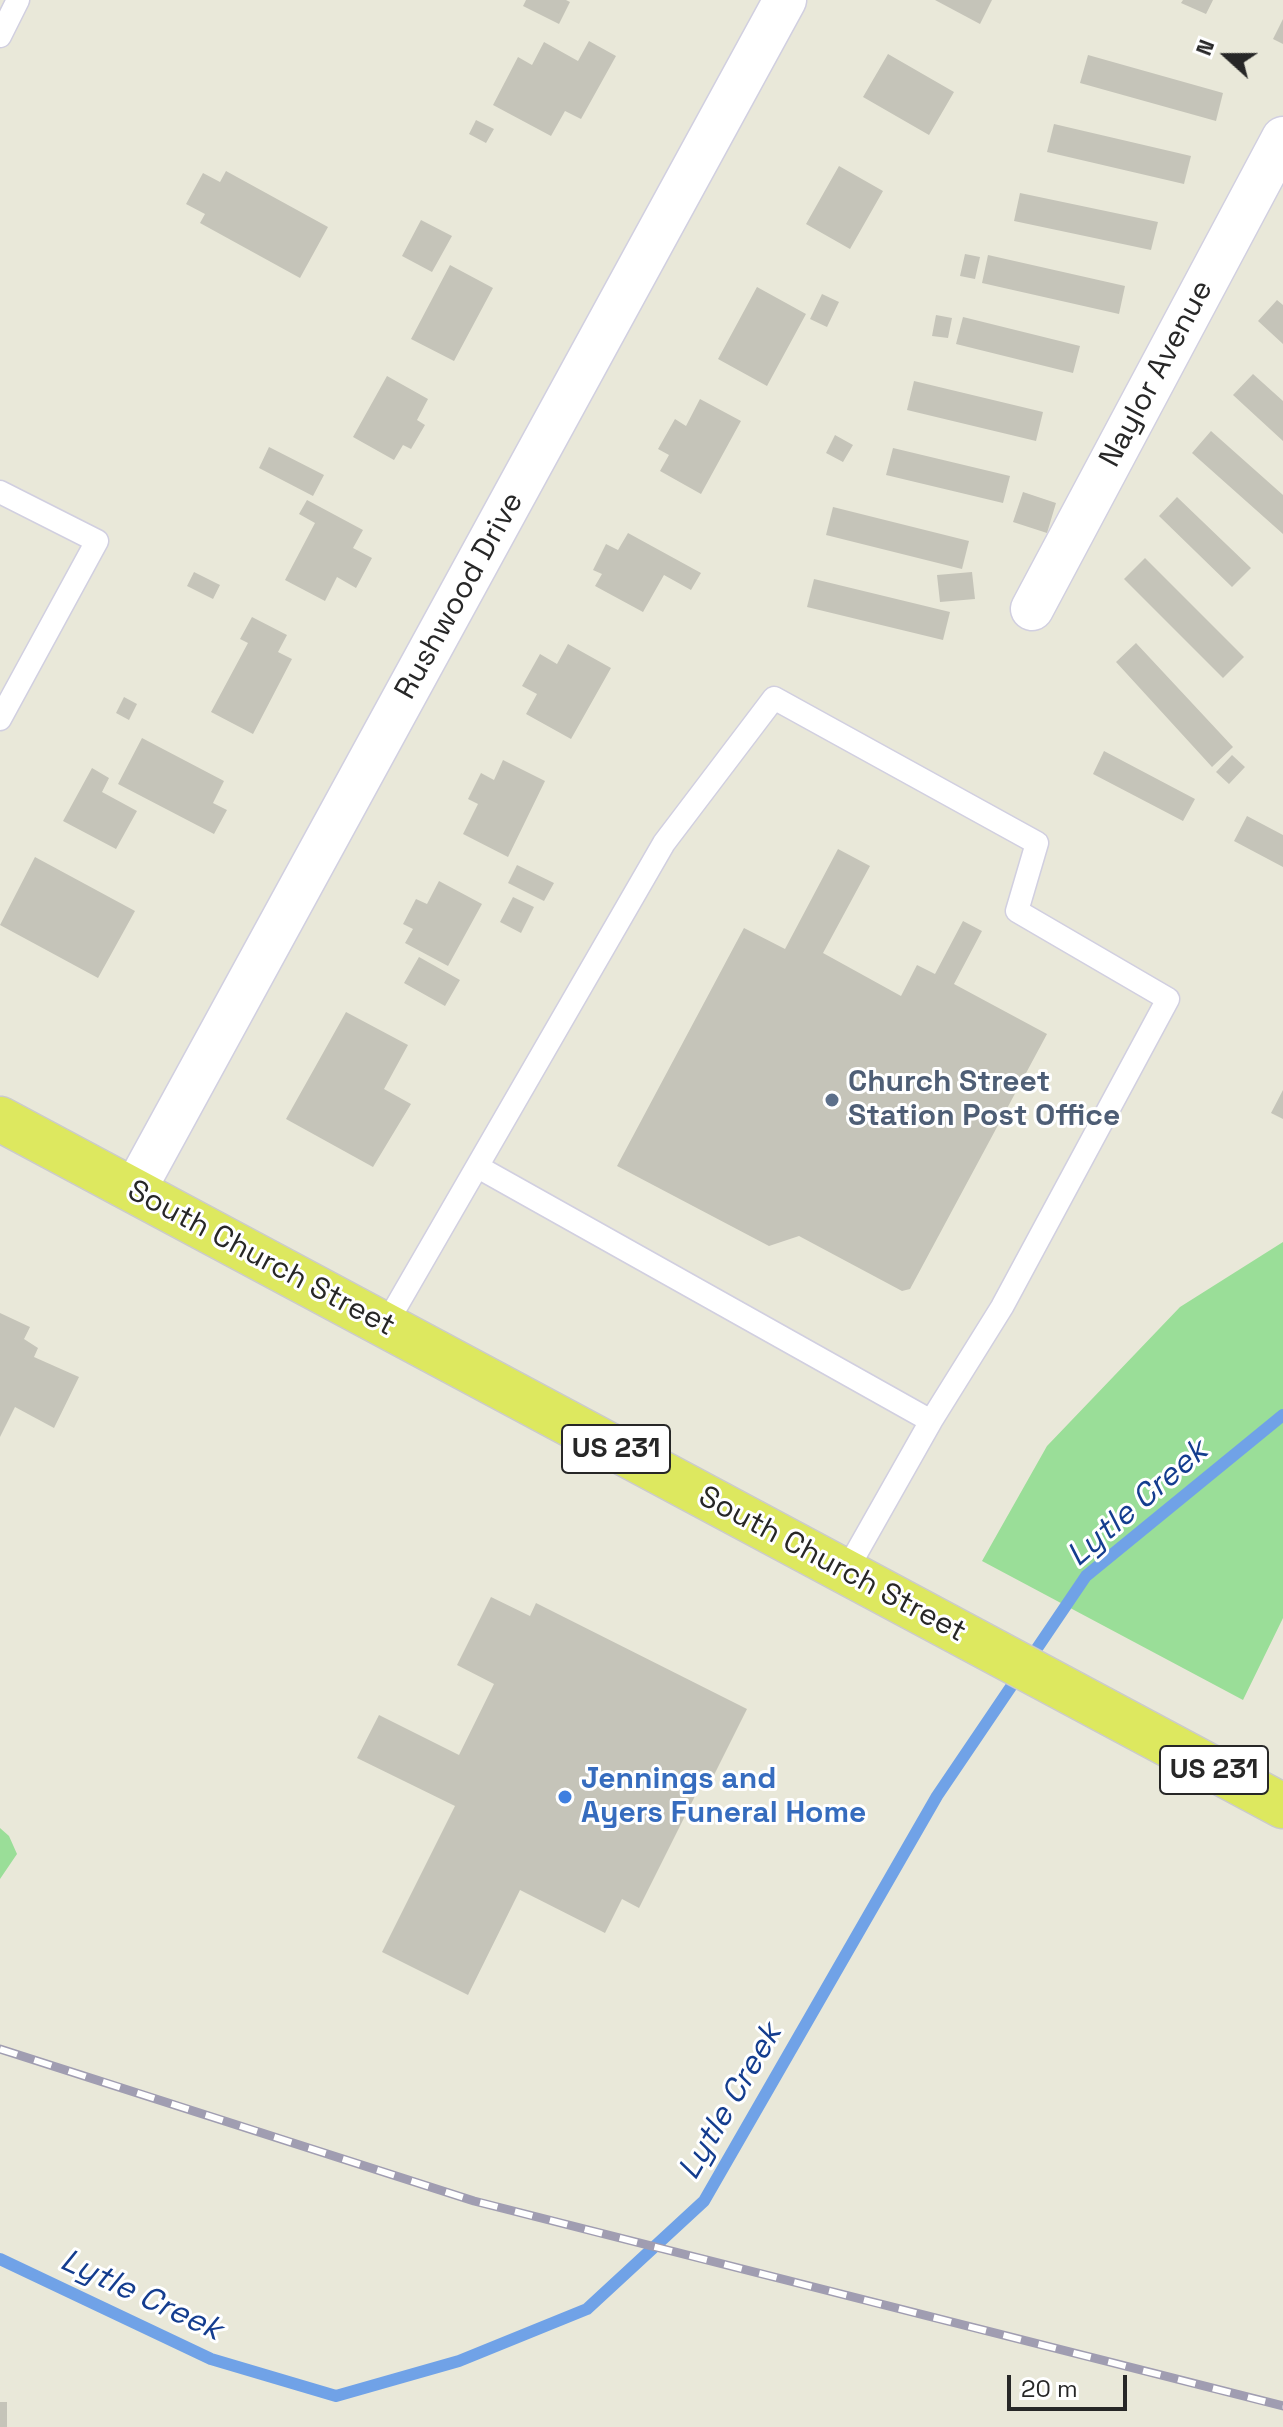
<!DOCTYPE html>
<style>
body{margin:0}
#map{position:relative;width:1283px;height:2427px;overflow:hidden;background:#e9e8d9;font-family:"Space Grotesk",sans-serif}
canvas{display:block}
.north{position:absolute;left:1187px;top:16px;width:80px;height:80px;-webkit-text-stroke:6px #fff;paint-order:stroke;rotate:291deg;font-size:22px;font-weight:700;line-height:32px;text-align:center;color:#272727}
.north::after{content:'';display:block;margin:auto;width:28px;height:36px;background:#272727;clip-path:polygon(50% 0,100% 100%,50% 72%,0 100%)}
.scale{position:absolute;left:1007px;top:2375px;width:120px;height:36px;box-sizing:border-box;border:4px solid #272727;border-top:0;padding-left:10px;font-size:24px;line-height:28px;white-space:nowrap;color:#272727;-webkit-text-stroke:6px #fff;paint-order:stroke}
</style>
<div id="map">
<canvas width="1283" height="2427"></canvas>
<div class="north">N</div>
<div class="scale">20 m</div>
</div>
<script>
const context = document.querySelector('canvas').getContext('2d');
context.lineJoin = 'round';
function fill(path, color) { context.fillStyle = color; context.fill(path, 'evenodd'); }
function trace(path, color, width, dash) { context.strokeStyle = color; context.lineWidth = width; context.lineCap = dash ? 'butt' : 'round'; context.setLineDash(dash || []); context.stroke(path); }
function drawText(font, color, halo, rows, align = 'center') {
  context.font = font + ' "Space Grotesk",sans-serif'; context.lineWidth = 6; context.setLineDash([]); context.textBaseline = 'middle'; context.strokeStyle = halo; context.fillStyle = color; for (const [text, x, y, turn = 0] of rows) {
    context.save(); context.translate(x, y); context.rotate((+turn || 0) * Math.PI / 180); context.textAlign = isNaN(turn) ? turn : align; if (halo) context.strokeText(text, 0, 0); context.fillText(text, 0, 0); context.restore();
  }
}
const green = new Path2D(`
 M1283 1242V1618L1243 1700 982 1561 1047 1446 1180 1307Z
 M0 1828 9 1836 17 1854 0 1879Z`);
const stream = new Path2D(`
 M0 2259 211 2359 336 2396 459 2361 587 2309 704 2201 937 1796 1086 1576 1283 1415`);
const building = new Path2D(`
 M526 0H566L570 2 559 24 523 6Z
 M935 0H992L980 24Z
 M1183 0H1213L1206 14 1181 3Z
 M1283 19V44L1273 39Z
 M589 41 616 56 581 119 565 111 551 136 493 105 518 57 532 65 544 42 578 61Z
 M888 54 954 92 929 135 863 97Z
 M1088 55 1223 93 1216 121 1080 83Z
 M476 120 494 129 486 143 469 134Z
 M1054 124 1191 156 1184 184 1047 152Z
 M839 166 883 191 850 249 806 224Z
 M226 171 328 227 300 278 200 223 205 214 186 204 203 173 220 182Z
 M1020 193 1158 222 1151 250 1014 221Z
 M421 220 452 236 432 272 402 256Z
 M965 254 980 257 975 279 960 276Z
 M988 255 1125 286 1119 314 982 283Z
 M450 265 493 288 454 361 411 339Z
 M757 287 806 314 767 386 718 359Z
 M822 294 839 302 827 327 810 319Z
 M1277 300 1283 305V344L1258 321Z
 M936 315 952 318 948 338 932 336Z
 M963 317 1080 346 1073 373 956 344Z
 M1253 374 1283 401V441L1233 395Z
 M387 376 428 399 417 420 425 425 411 449 403 445 394 460 353 437Z
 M914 381 1043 412 1036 441 907 410Z
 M700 399 741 421 701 494 660 471 669 455 658 449 675 419 686 426Z
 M1211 431 1283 495V534L1192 453Z
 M835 435 853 445 843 462 826 453Z
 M269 447 324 475 313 496 259 468Z
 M893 448 1010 476 1003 503 886 475Z
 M1023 492 1056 503 1047 533 1013 522Z
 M1177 497 1251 568 1232 587 1159 516Z
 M307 500 363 530 353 548 372 558 356 588 337 577 325 601 285 580 315 523 299 514Z
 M833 507 969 541 962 569 826 535Z
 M628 533 701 573 691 590 664 575 643 612 595 586 602 574 593 570 606 544 618 550Z
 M1145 558 1244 657 1223 678 1124 579Z
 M194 572 220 585 213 599 187 586Z
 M972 572 975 599 940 602 937 575Z
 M814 579 950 612 943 640 807 607Z
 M252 617 287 635 278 652 292 659 253 734 211 712 248 643 240 639Z
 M1136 643 1233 747 1212 767 1116 662Z
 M568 644 611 668 571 739 526 714 537 694 522 686 540 654 557 664Z
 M124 697 137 704 129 720 116 713Z
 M142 738 224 781 213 803 227 810 214 834 118 784Z
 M1104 751 1195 799 1183 821 1093 774Z
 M1232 755 1245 767 1229 784 1216 772Z
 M503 760 545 781 508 857 463 834 478 804 468 799 481 773 494 780Z
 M92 768 109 778 102 792 137 811 116 849 63 821Z
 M1247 816 1283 835V867L1234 841Z
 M838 849 870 866 823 953 901 996 917 965 935 974 963 921 982 931 954 984 1047 1034 910 1289 902 1291 799 1236 769 1246 617 1166 744 928 785 949Z
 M35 857 135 911 98 978 0 925Z
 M517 865 554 883 544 901 508 883Z
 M439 881 482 904 448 966 405 943 413 929 403 924 416 899 427 904Z
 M513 897 534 907 521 933 500 922Z
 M419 957 460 980 445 1006 404 983Z
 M346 1012 408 1045 384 1089 411 1104 373 1167 286 1119Z
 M1283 1090V1119L1271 1113Z
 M0 1313 30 1327 24 1339 38 1348 34 1357 79 1377 54 1428 15 1407 0 1437Z
 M491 1597 530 1616 536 1603 747 1709 708 1787 701 1784 639 1908 622 1899 605 1933 520 1890 468 1995 382 1952 455 1806 357 1758 379 1715 459 1755 494 1684 457 1665Z
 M0 2402H7V2427H0Z`);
const lane = new Path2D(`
 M0 36 18 0
 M0 492 97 541 0 719
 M478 1167 931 1421
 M385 1326 664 843 774 698 1037 843 1017 911 1168 999 1002 1307 931 1421 845 1573`);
const street = new Path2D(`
 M1032 609 1283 138
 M134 1191 785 0`);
const primary = new Path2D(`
 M0 1119 1283 1806`);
const rail = new Path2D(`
 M0 2049 474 2201 1283 2406`);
const markers = [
 [832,1100,8,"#5c6f8a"],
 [565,1797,8,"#3f7fe0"]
];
const shields = [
 [616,1449,108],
 [1214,1770,108]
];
const shieldNames = [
 ["US 231",616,1449],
 ["US 231",1214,1770]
];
const streetNames = [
 ["Naylor Avenue",1157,374,-62],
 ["Rushwood Drive",460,596,-61],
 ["South Church Street",261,1259,28],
 ["South Church Street",832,1565,28]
];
const serviceNames = [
 ["Church Street",848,1083],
 ["Station Post Office",848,1117]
];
const shopNames = [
 ["Jennings and",581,1780],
 ["Ayers Funeral Home",581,1814]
];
const waterNames = [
 ["Lytle Creek",1138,1504,-41],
 ["Lytle Creek",731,2102,-60],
 ["Lytle Creek",141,2296,25]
];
fill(green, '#9ade98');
trace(stream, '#70a2e7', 12);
fill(building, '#c5c4b9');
trace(lane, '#d1cfe0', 25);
trace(street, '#d1cfe0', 45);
trace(primary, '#cbcbcb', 47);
trace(lane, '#fff', 22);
trace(street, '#fff', 42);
trace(primary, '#dde85f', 44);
trace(rail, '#a09db1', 9);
trace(rail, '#fff', 6, [18]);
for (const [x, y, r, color] of markers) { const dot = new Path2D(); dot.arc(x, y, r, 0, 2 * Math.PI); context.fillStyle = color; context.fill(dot); trace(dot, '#fff', 3); }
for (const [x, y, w] of shields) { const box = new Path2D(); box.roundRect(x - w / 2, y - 24, w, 48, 6); context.fillStyle = '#fff'; context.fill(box); trace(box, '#272727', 2); }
drawText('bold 28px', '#272727', null, shieldNames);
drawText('30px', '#272727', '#fff', streetNames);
drawText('bold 30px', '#4e5e75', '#fff', serviceNames, 'left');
drawText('bold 30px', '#366cbe', '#fff', shopNames, 'left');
drawText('italic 32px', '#143d8f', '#fff', waterNames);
</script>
